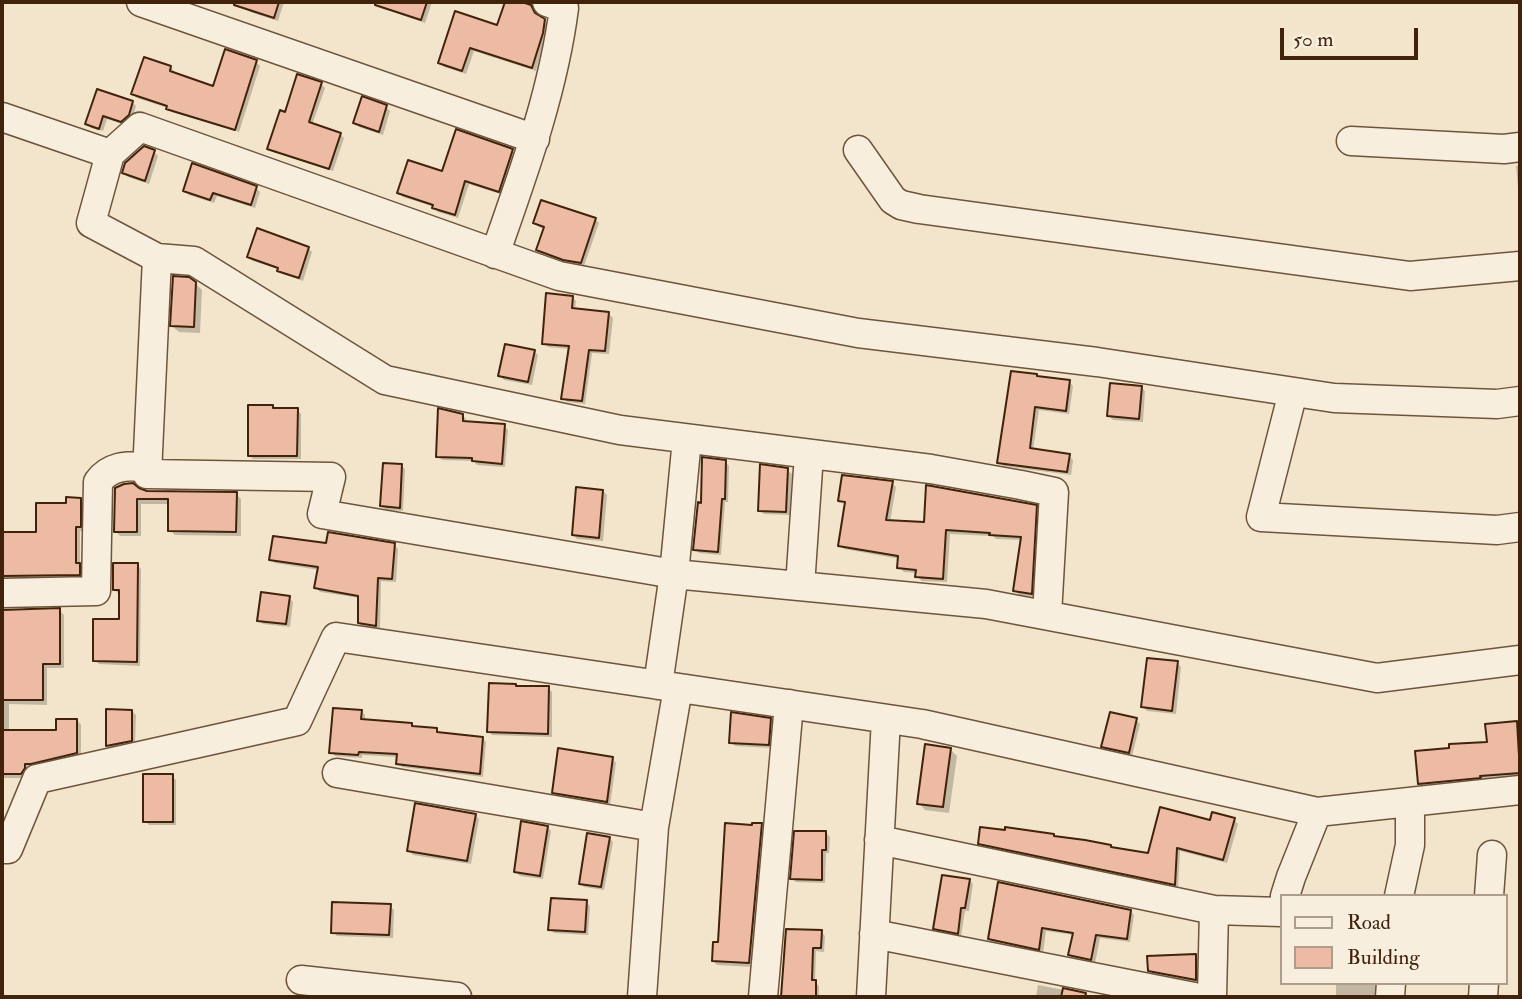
<!DOCTYPE html>
<style>
body{margin:0}
#map{position:relative;width:1522px;height:999px;overflow:hidden;background:#f3e5cc;font-family:"IM FELL Double Pica",serif}
canvas{display:block}
.frame{position:absolute;inset:0;border:4px solid #41230c;pointer-events:none}
.legend{position:absolute;left:1280px;top:894px;width:228px;height:91px;box-sizing:border-box;background:#f7eede;border:2px solid #ae9d8a;margin:0;padding:9px 12px;list-style:none;font-size:21px;color:#41230c}
.legend li{display:flex;align-items:center;gap:14px;height:35px}
.legend b{width:35px;border:2px solid #ae9d8a}
.scale{position:absolute;left:1280px;top:28px;width:138px;height:32px;box-sizing:border-box;border:4px solid #41230c;border-top:0;padding-left:9px;font-size:21px;line-height:24px;white-space:nowrap;color:#41230c;-webkit-text-stroke:5px #f7eede;paint-order:stroke}
</style>
<div id="map">
<canvas width="1522" height="999"></canvas>
<div class="frame"></div>
<ul class="legend">
<li><b style="height:9px;background:#f7eede"></b>Road</li>
<li><b style="height:19px;background:#edbba3"></b>Building</li>
</ul>
<div class="scale">50 m</div>
</div>
<script>
const context = document.querySelector('canvas').getContext('2d');
context.lineJoin = 'round';
function fill(path, color) { context.fillStyle = color; context.fill(path, 'evenodd'); }
function trace(path, color, width, dash) { context.strokeStyle = color; context.lineWidth = width; context.lineCap = dash ? 'butt' : 'round'; context.setLineDash(dash || []); context.stroke(path); }
const shadow = new Path2D(`
 M248 2H284L278 21 250 12 246 8Z
 M398 2H432L425 23 399 14 395 10Z
 M506 2H517L530 6 537 16 548 25 536 71 474 51 466 74 444 67 440 63 498 27Z
 M256 62 260 66 239 132 172 112 168 108 137 98 133 94 170 67 174 71 173 74 214 88Z
 M321 84 325 88 312 125 340 134 344 138 333 171 273 152 269 148 286 114Z
 M98 91 132 102 136 106 132 119 125 125 107 119 103 131 91 128 87 124Z
 M363 99 386 107 390 111 383 135 359 127 355 123Z
 M512 151 516 155 503 195 469 184 458 218 438 212 435 207 403 197 399 193 443 173Z
 M154 152 158 156 149 184 128 177 124 173Z
 M193 165 256 188 260 192 255 208 217 196 214 203 189 195 185 191Z
 M1520 165V209L1516 166Z
 M595 219 599 223 584 266 569 263 542 253 538 249 545 229 539 227 535 223Z
 M308 248 312 252 303 281 283 274 278 269 253 261 249 257Z
 M195 283 202 290 200 333 179 332 172 326Z
 M572 297 576 301 575 310 609 314 613 318 609 354 592 353 585 404 567 402 563 398 570 349 548 347 544 343Z
 M534 351 538 355 532 385 504 380 500 376Z
 M1039 378 1069 382 1073 386 1069 414 1039 410 1033 450 1069 456 1073 460 1071 475 1003 466 999 462Z
 M1141 387 1145 391 1143 422 1113 420 1109 416Z
 M272 406 276 410H297L301 414V459H253L249 455Z
 M462 415 466 419V423L504 426 508 430 505 467 477 465 474 461 442 460 438 456Z
 M725 462 729 466 728 502H725L721 555 699 553 695 549 703 505Z
 M401 465 405 469 403 511 386 510 382 506Z
 M787 470 792 474 790 515 764 514 760 510Z
 M892 483 896 487 890 522 925 524 1036 507 1040 511 1035 597 1019 595 1015 590 1022 540 996 539 993 536 950 534 947 582 922 581 917 576V573L904 572 899 567 900 559 844 549 840 545 847 505 840 500Z
 M116 489 146 492 236 494 241 499V536L175 535 170 530V504H141V536H120L115 531Z
 M603 491 607 495 603 541 577 539 573 535Z
 M80 499 85 504V531H80V566L84 570V579L2 582V533H37L68 505Z
 M327 545H394L398 549 396 582 381 581 380 629 363 627 359 623 360 598 320 592 316 588 319 570 275 563 271 559Z
 M137 565 141 569 140 666 99 664 95 660 121 620V594L118 593 114 590Z
 M289 598 293 602 290 627 263 624 259 620Z
 M59 610 64 615V668H47V705L9 704V732H57L77 720 81 725V758L26 778H2V611Z
 M1177 663 1181 667 1176 714 1147 711 1143 707Z
 M515 685 518 687 548 688 552 692V737L492 735 488 731Z
 M108 711H132L136 715 135 744 112 750 108 746Z
 M361 711 365 715V721L411 725 414 728 436 730 440 734 482 738 486 742 483 777 402 767 398 763V757L362 755V758L335 756 331 752Z
 M770 720 774 724 772 748 735 746 731 742Z
 M1136 720 1140 724 1132 756 1107 750 1103 746Z
 M1517 723 1520 727V778L1424 788 1419 784 1489 744Z
 M950 749 957 756 949 813 925 810 919 803Z
 M612 759 616 763 610 805 557 796 553 792Z
 M172 776 176 780V825H149L145 821Z
 M475 815 479 819 471 864 413 855 409 851Z
 M1234 820 1238 824 1227 863 1180 851 1178 888 984 847 979 843 1056 838 1149 855 1211 822Z
 M761 825 765 829 753 967 717 965 713 961 754 826Z
 M547 827 551 831 543 879 520 876 516 872Z
 M826 833 830 837 829 853H826L825 883 796 882 792 878Z
 M609 838 613 842 604 890 584 887 580 883Z
 M969 880 973 884 969 911H965L961 936 939 932 935 928Z
 M1000 884 1130 911 1134 915 1130 942 1100 938 1095 963 1074 959 1070 955 1074 935 1046 931 1043 953 994 943 990 939Z
 M586 902 590 906 588 935 554 933 550 929Z
 M390 906 394 910 393 938 337 936 333 932Z
 M787 931 821 932 825 936 824 952 816 951 815 982 819 986V997H782Z
 M1196 956 1200 960 1199 983 1154 974 1150 970Z
 M1336 983H1379L1377 997H1336Z
 M1038 985 1085 994 1088 997H1036Z`);
const building = new Path2D(`
 M234 2H279L274 18 234 5Z
 M375 2H427L421 20 375 5Z
 M505 2H522L531 5 535 13 545 19 543 33 532 68 470 48 462 71 438 63 455 11 497 25Z
 M225 49 257 60 235 130 166 109 167 106 131 94 144 57 171 66 170 71 213 86Z
 M297 74 322 82 309 122 341 133 329 169 267 149 280 110 285 112Z
 M97 89 133 101 129 115 121 122 103 116 99 129 85 124Z
 M362 96 387 105 379 132 353 123Z
 M456 129 513 149 499 192 465 181 455 215 432 208 433 205 397 193 408 160 442 171Z
 M144 146 155 150 145 181 122 173 125 163Z
 M192 163 257 186 251 205 213 193 210 200 183 191Z
 M541 200 596 218 581 263 563 260 536 250 544 227 533 223Z
 M257 228 309 247 299 278 277 271 278 268 247 257Z
 M173 276 189 277 196 282 194 327 170 326Z
 M546 293 573 296 572 308 609 312 605 351 589 350 582 401 561 399 569 346 542 344Z
 M505 344 535 350 528 382 498 376Z
 M1011 371 1037 374V376L1070 380 1066 411 1035 407 1030 448 1070 454 1067 472 997 463Z
 M1110 383 1142 386 1139 419 1107 416Z
 M248 405H273V408H298L297 456H248Z
 M438 408 463 414V421L505 424 502 464 472 461V458L436 457Z
 M702 457 726 460 725 499H722L718 552 693 550 698 502 701 503Z
 M383 463 402 464 400 508 380 506Z
 M760 464 788 468 786 512 758 511Z
 M842 475 893 481 886 520 924 522 926 485 1037 505 1032 594 1013 591 1021 537 989 535 990 533 946 530 943 579 915 577 916 570 897 568 898 556 838 546 845 502 838 501Z
 M133 483 139 488 147 491 237 492 236 532 168 531V499H137V532H114L115 488 124 484Z
 M576 487 603 490 599 538 572 535Z
 M66 497 81 498V527H76V563H80V575L2 576V532H36V503H66Z
 M328 532 395 543 392 579 378 578 376 626 358 623V596L314 588 318 567 269 560 273 536 326 543Z
 M113 563H138L137 662 93 661V619H119V590H113Z
 M261 592 290 596 286 624 257 621Z
 M60 608V664H43V700H2V610Z
 M1147 658 1178 661 1172 711 1141 707Z
 M489 683 516 684V686H549L548 734 487 732Z
 M333 708 362 710 361 719 412 723V726L437 728V732L483 737 480 774 396 764 397 754 359 752 358 755 329 753Z
 M106 709 132 710V741L106 746Z
 M731 712 771 718 769 745 729 743Z
 M1110 712 1137 718 1129 753 1101 747Z
 M56 719H77V753L31 764H25V768L21 774H3L2 730H56Z
 M1517 721 1520 773 1480 776 1481 778 1418 784 1415 751 1449 748V744L1487 742 1485 724Z
 M925 744 951 748 943 807 917 804Z
 M558 748 613 757 607 802 552 793Z
 M143 774H173V822H143Z
 M415 803 476 814 467 861 407 851Z
 M1160 807 1210 820 1212 812 1235 818 1223 860 1177 848 1175 885 978 844 980 827 1005 830V827L1054 834V836L1085 840 1111 845V847L1148 853Z
 M521 821 548 826 540 876 514 872Z
 M725 823 752 825V823H762L749 963 712 961 713 942H718Z
 M794 831H826V850H822V880L790 879Z
 M587 833 610 837 601 887 579 884Z
 M942 875 970 879 965 908H961L958 934 933 929Z
 M998 882 1131 910 1127 939 1096 935 1091 960 1068 955 1073 933 1042 928 1039 950 988 939Z
 M551 898 587 900 585 932 548 930Z
 M332 902 391 904 389 935 331 933Z
 M786 929 822 930 821 948H813L812 980H816V997H781Z
 M1196 954V980L1148 971 1147 956Z
 M1063 988 1086 993 1085 997H1061Z`);
const minor = new Path2D(`
 M141 2 535 139
 M2 117 110 154 140 127 559 276 858 333 1097 362 1334 398 1497 404 1520 401
 M1351 141 1504 149 1520 147
 M858 150 893 200 901 205 919 209 1410 276 1520 266
 M110 154 91 223 157 258 147 474 331 477 322 514 674 574 986 604 1377 678 1520 660
 M495 254C523 174 553 93 564 8L547 2
 M157 258 194 261 385 380 620 430 931 469 1021 485 1054 492 1047 615
 M1293 392 1261 517 1497 530 1520 527
 M800 586 809 454
 M2 593 96 591 98 482C110 465 128 466 147 466
 M658 685 674 574 687 439
 M337 773 654 827 642 997
 M654 827 678 688
 M879 840 1214 910 1281 912 1282 906
 M2 849H8L37 779 297 721 336 637 922 724 1317 812
 M1285 896 1291 877 1317 812 1520 790
 M1399 896 1410 845V802
 M1489 896 1492 855
 M874 934 1194 997
 M301 980 457 997
 M763 997 789 704
 M871 997 886 719
 M1212 997 1214 910
 M1390 997 1391 983
 M1483 997 1484 983`);
fill(shadow, '#0003');
fill(building, '#edbba3');
trace(building, '#41230c', 2);
trace(minor, '#6e543c', 31);
trace(minor, '#f7eede', 28);
</script>
